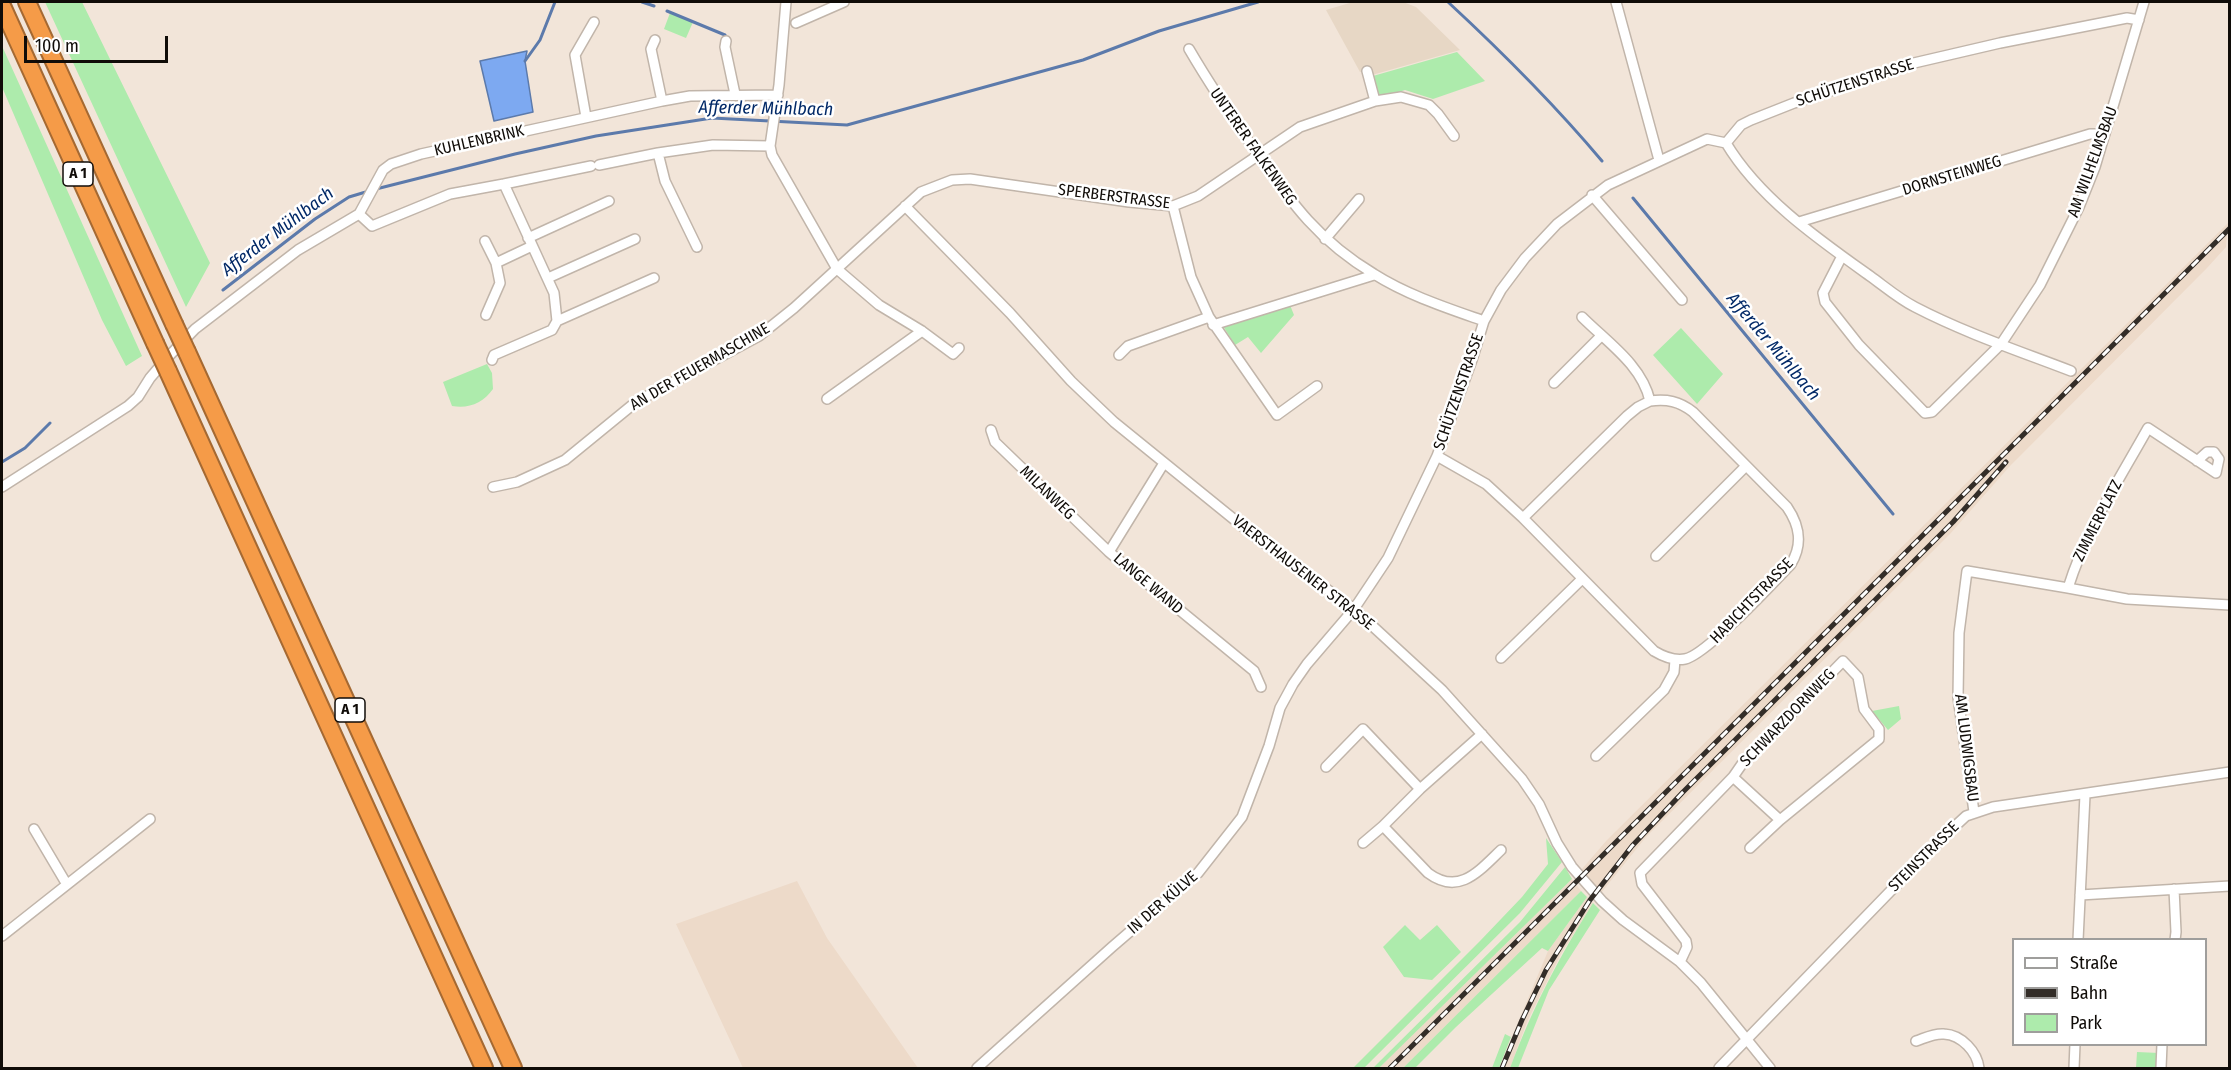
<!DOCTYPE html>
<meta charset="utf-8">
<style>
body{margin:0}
#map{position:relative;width:2231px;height:1070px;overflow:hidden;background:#f2e5d9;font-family:"Fira Sans Condensed",sans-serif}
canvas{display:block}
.frame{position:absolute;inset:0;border:3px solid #100c08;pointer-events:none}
.legend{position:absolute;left:2012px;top:938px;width:195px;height:108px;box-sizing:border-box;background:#fff;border:2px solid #9f9e9c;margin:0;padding:8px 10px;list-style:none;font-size:18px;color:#100c08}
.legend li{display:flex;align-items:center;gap:12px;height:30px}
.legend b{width:30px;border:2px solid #9f9e9c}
.scale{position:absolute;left:24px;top:36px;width:144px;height:27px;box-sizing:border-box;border:3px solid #100c08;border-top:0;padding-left:8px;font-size:18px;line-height:21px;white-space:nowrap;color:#100c08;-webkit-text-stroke:4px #fff;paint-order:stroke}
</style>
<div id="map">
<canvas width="2231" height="1070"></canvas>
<div class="frame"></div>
<ul class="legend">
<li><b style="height:8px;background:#fff"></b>Straße</li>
<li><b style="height:8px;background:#332d28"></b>Bahn</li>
<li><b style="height:16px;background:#adebac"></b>Park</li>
</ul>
<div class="scale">100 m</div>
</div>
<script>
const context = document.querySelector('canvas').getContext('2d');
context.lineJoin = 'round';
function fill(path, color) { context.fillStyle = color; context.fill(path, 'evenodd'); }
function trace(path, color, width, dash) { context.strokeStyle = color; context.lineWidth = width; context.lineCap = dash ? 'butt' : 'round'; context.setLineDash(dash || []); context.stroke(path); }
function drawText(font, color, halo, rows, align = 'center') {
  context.font = font + ' "Fira Sans Condensed",sans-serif'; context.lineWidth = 5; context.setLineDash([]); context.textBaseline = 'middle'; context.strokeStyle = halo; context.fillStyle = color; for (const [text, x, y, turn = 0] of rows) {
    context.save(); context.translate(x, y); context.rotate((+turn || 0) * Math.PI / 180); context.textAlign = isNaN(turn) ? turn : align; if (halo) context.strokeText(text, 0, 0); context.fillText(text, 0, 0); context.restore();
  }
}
const built = new Path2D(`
 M2228 223 2226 247 2207 268 2010 466 1950 534 1646 837 1601 893 1581 870 1607 840Z
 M1572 879 1581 891 1403 1068H1379Z
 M797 881 827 938 918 1068H743L676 924Z
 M1587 897 1593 903 1560 956 1527 1022 1510 1068H1499L1548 951Z`);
const education = new Path2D(`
 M1353 2H1403L1416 7 1460 50 1372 75 1369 69 1360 72 1326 10Z`);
const green = new Path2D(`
 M45 2H82L210 263 186 307Z
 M670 13 693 22 686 38 664 29Z
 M2 46 142 356 126 366 102 320 2 87Z
 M1457 52 1485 81 1433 99 1405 90 1383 97 1378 93 1373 76Z
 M1290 305 1294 315 1261 353 1248 337 1235 345 1223 326Z
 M1681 328 1723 374 1697 404 1653 355Z
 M487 364 492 373 493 389C483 403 469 409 452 406L443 382Z
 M1899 706 1901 719 1888 730 1872 711Z
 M1546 838 1562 862 1520 913 1364 1068H1353L1480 941 1522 897 1548 864Z
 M1565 867 1572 879 1379 1068H1373L1520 922Z
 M1581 891 1587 897 1548 951 1542 948 1456 1027 1415 1068H1403Z
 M1593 903 1600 910 1549 990 1518 1068H1510C1533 1007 1558 959 1593 903Z
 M1405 925 1420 940 1437 925 1461 952 1432 980 1404 977 1383 947Z
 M1505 1034 1511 1037 1499 1068H1492Z
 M2137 1052 2159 1053 2158 1068H2136Z`);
const water = new Path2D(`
 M527 51 525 61 533 112 494 121 480 61Z`);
const stream = new Path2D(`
 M642 2 654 6
 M1448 2C1502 52 1555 105 1602 161
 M667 11 725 35
 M525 61 540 40 555 2
 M376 189 515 154 596 136 712 118 847 125 1083 60 1159 31 1258 2
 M1633 198 1893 514
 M223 290 315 219 349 197 369 191
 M2 462 25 448 50 423`);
const minor = new Path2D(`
 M786 2 779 85 770 146 772 155 837 269 879 305 922 331 953 354 959 348
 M1616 2 1659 160
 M796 23 844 2
 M655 40 651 49 662 101
 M726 41 725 47 735 94
 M1189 49C1210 85 1233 119 1257 153 1292 204 1319 241 1374 274 1407 295 1447 308 1484 321
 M1367 71 1375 101
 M586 117 575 55 594 22
 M1726 143 1741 125 1751 120 1794 103 1914 63 2000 43 2127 18 2139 20
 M1726 143C1759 198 1818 239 1870 276 1884 286 1899 299 1915 307 1965 333 2019 351 2071 371
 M599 165 658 153
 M504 184 591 166
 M1592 195 1682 300
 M905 206 1010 313 1071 381 1114 422 1257 538 1354 609 1442 690 1522 779 1539 804 1557 843 1572 867 1602 901 1623 920 1680 962 1701 983 1770 1068
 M1173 206 1191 277 1209 317 1277 415 1317 386
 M359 214 372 226 450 194 504 184 554 293 557 321 654 278
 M1799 222 2090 134H2105
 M528 238 609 201
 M1325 239 1359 199
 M485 241 496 263
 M697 247 665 181 658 153 713 145 770 146
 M1842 256 1823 293 1825 302 1859 345 1925 413 1932 412 2001 344 2040 285 2079 207 2095 167 2144 2
 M548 278 635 239
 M486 315 500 283 496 263 532 246
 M1213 325 1374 275
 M1119 355 1128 346 1209 317
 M492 360 494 355 552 330 557 321
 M1554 383 1601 336
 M827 399 922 331
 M991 430 995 442 1109 552
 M1437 456 1486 484 1523 518 1654 651C1664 657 1674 661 1685 659 1706 655 1773 583 1791 564 1803 544 1800 526 1787 507L1693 412C1679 401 1667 399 1650 401 1642 365 1607 342 1582 317
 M2197 461 2207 452H2214L2219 459 2216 473 2148 428C2119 480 2086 530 2068 588L2127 599 2230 605
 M1164 463 1109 552 1254 671 1261 687
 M2 487 128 406 138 397 150 378 168 357 195 329 298 250 359 214 383 170 391 164 421 154 662 101 690 96 778 95
 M493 487 517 482 565 460 636 402 759 336 794 308 921 192 952 180 970 179 1129 202 1173 206 1198 196 1300 127 1375 101 1401 97 1429 105 1438 114 1454 136
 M1523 518 1627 416 1638 407 1650 401
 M1656 556 1746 466
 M1501 658 1582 579
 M1482 734 1420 789 1383 826 1428 873C1459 896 1479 871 1501 850
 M1596 756 1664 690 1674 672 1675 660
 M1326 767 1363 729 1420 789
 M1974 812 1958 697 1959 633 1967 571 2068 588
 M34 829 66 883
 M1363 843 1383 826
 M1750 848 1780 820
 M2174 889 2176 932 2175 940
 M2080 895 2230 886
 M2 936 150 819
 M2078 940 2085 795
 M1680 962 1687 947 1686 941 1642 884 1640 873 1733 777 1742 764 1843 661 1858 677 1864 709 1879 729V739L1780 820 1733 777
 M1916 1041C1925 1038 1934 1033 1944 1034 1962 1035 1977 1052 1979 1068
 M977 1068 1112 947 1198 873 1242 817 1269 746 1280 708 1293 684 1307 664 1354 609 1388 558 1437 456 1472 360 1484 321 1501 290 1525 258 1557 224 1608 185 1707 139 1726 143
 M1719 1068 1940 840 1966 816 1993 807 2230 772
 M2074 1068 2075 1044
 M2161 1068 2162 1044`);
const motorway = new Path2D(`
 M27 2 174 324
 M2 6 155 343
 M187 352 513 1068
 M168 371 484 1068`);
const rail = new Path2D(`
 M1390 1068 2230 228
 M1502 1068 1522 1020 1546 970 1590 900 1632 846 1683 792 1953 522 2006 462`);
const motorwayBridge = new Path2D(`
 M174 324 187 352
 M155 343 168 371`);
const shields = [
 [78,174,30],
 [350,710,30]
];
const shieldNames = [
 ["A 1",78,174],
 ["A 1",350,710]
];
const streetNames = [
 ["SCHÜTZENSTRASSE",1855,83,-18],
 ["KUHLENBRINK",479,141,-13],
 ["UNTERER FALKENWEG",1253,147,55],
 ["AM WILHELMSBAU",2093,162,-70],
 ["DORNSTEINWEG",1952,176,-17],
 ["SPERBERSTRASSE",1114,197,7],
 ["AN DER FEUERMASCHINE",700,367,-30],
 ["SCHÜTZENSTRASSE",1459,392,-71],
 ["MILANWEG",1047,493,44],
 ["ZIMMERPLATZ",2098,521,-63],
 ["VAERSTHAUSENER STRASSE",1303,573,38],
 ["LANGE WAND",1148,584,40],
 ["HABICHTSTRASSE",1752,601,-46],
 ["SCHWARZDORNWEG",1788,718,-46],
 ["AM LUDWIGSBAU",1966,748,83],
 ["STEINSTRASSE",1924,857,-45],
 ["IN DER KÜLVE",1163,903,-41]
];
const waterNames = [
 ["Afferder Mühlbach",766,109,1],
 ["Afferder Mühlbach",278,232,-37],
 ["Afferder Mühlbach",1773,347,50]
];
fill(built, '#eddac9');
fill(education, '#e7d7c5');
fill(green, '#adebac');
fill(water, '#7da9f1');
trace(water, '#5c7aab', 1.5);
trace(stream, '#5c7aab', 3);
trace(minor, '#c1b5aa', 12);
trace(motorway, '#a56932', 20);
trace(minor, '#fff', 9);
trace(motorway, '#f59b48', 16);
trace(rail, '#332d28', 5);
trace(rail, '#fff', 3, [9]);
trace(motorwayBridge, '#a56932', 20, []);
trace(motorwayBridge, '#f59b48', 16);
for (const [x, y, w] of shields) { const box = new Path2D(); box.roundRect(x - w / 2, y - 12, w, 24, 4.5); context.fillStyle = '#fff'; context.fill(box); trace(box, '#100c08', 1.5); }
drawText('bold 15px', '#100c08', null, shieldNames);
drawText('16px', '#100c08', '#fff', streetNames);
drawText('italic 18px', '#022967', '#fff', waterNames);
</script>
